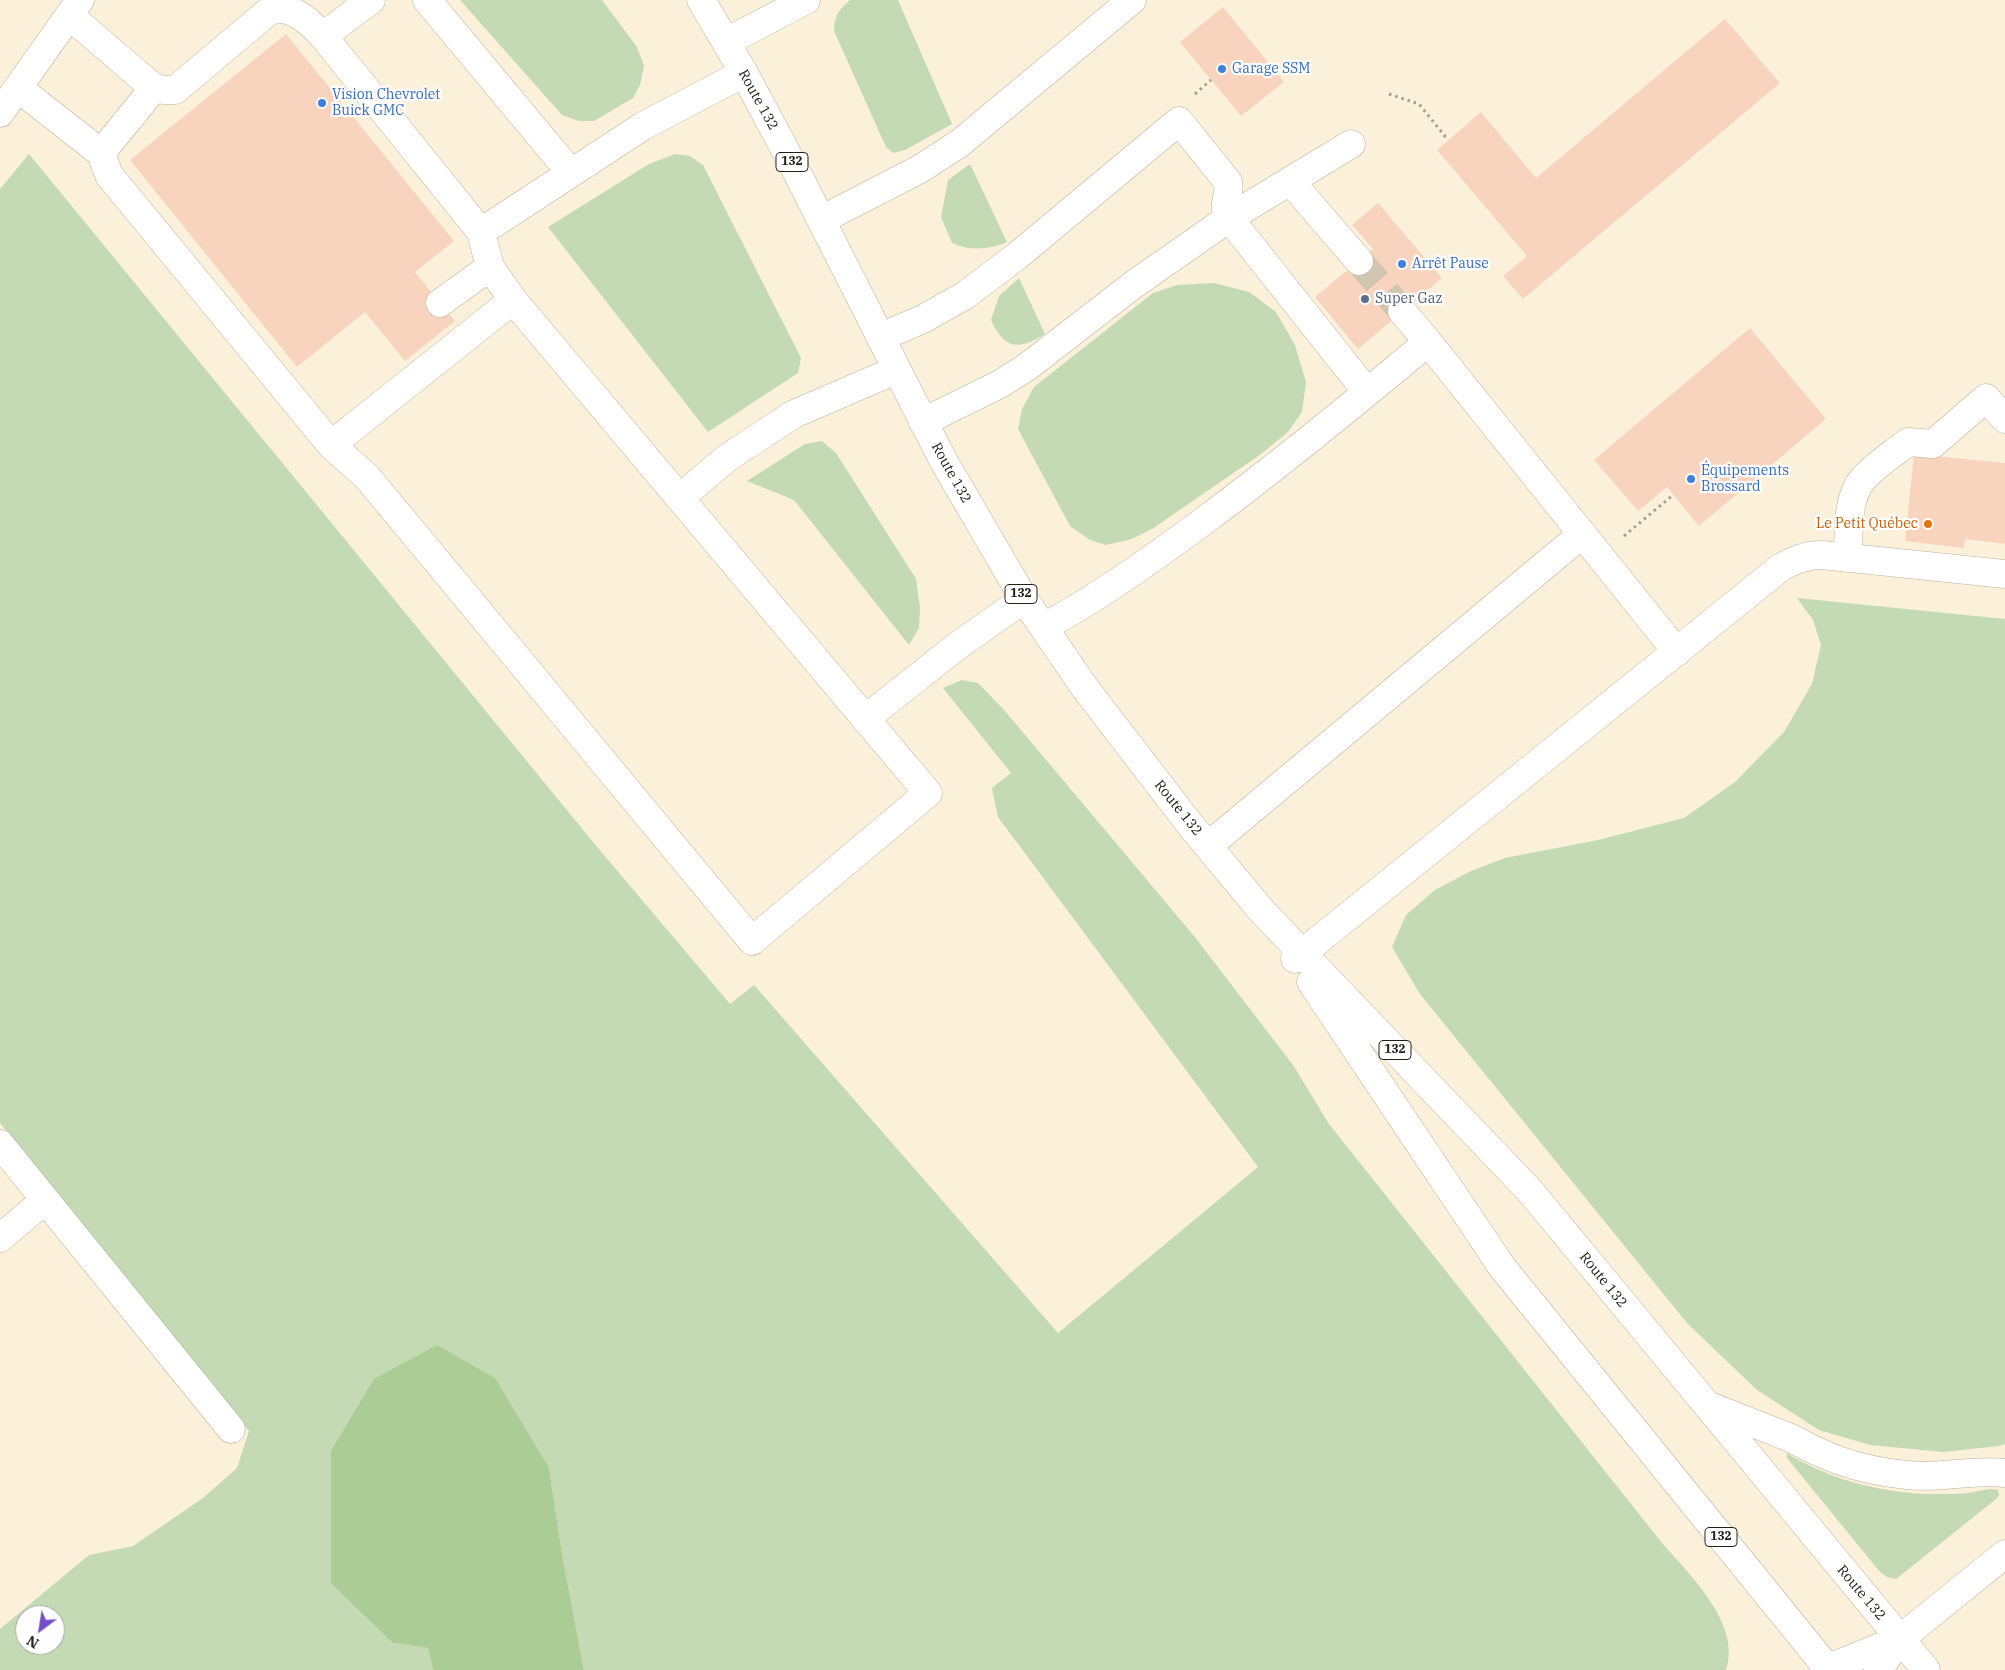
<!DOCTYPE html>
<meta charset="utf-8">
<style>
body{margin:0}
#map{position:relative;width:2005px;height:1670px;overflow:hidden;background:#fbf0d9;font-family:"IBM Plex Serif",serif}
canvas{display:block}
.north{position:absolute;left:15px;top:1605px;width:50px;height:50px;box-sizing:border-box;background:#fefefe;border:1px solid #a6a5a2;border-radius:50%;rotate:211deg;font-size:14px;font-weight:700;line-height:20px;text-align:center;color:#232017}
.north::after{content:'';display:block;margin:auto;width:18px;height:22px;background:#754fc8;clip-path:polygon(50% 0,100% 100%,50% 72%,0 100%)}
</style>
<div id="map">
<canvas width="2005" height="1670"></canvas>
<div class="north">N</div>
</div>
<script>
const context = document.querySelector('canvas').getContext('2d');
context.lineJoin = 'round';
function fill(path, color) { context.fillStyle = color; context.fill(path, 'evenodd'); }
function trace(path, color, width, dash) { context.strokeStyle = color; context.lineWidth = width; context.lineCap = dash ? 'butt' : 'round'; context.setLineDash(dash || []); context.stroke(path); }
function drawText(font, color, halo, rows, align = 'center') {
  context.font = font + ' "IBM Plex Serif",serif'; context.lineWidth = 4.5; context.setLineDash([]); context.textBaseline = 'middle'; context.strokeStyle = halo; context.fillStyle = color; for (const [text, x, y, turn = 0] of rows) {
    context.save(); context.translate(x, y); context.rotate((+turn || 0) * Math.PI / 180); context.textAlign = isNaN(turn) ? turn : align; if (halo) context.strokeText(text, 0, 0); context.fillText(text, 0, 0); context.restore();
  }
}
const green = new Path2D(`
 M460 0H602L637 47 644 66 640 85 633 98 594 121H579L562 115Z
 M850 0H898L952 124 905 150 893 153 886 147 834 31C835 15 838 11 850 0Z
 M29 154 598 848 730 1004 754 985 1058 1333 1258 1167 998 817 992 788 1011 773 943 688 962 680 978 683 1005 711 1194 936 1293 1065 1329 1124 1662 1543C1689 1574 1742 1624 1726 1670H584L562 1554 549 1468 393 1643 428 1648 433 1670H0V1629L89 1555 133 1546 203 1498 237 1468 249 1431 0 1123V189ZM25 1615H55V1645H25Z
 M675 154 690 156 703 165 801 358 798 373 708 432 548 227 649 164Z
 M970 164 1007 242C989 250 970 251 952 243L941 217 948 180Z
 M1019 278 1045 334C1018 351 1004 349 991 320L999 296Z
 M1214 283 1249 292 1276 312 1295 345 1306 382 1302 412 1288 432 1261 454 1152 529 1132 539 1106 545 1090 540 1070 526 1018 429 1022 409 1034 387 1153 293 1177 285Z
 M822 441 836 453 916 579 920 608 919 628 909 645 794 500 747 481 805 444Z
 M1797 598 2005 619V1444L1999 1446 1943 1452 1870 1445 1819 1430 1757 1390 1687 1323 1420 994 1392 947 1406 915 1435 890 1471 871 1505 858 1598 840 1684 818 1735 782 1784 732 1812 684 1821 645 1813 620Z
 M1787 1453C1831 1481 1889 1495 1941 1494 1950 1494 1959 1494 1968 1493 1978 1492 1988 1487 1998 1490L1999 1495 1996 1499 1896 1579 1887 1577 1880 1572 1787 1458Z`);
const forest = new Path2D(`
 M437 1345 495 1378 549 1468 562 1554 584 1670H433L428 1648 393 1643 331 1583V1451L374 1379Z`);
const building = new Path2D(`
 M1223 7 1284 82 1241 116 1180 42Z
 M1725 19 1780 83 1523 299 1503 276 1527 256 1437 150 1481 112 1536 178Z
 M286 34 454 241 415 272 455 321 405 361 365 312 297 367 130 160Z
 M1378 203 1442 278 1358 349 1315 297 1373 249 1352 225Z
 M1750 328 1826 419 1699 526 1667 487 1638 511 1594 460Z
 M1914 454 2005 463V544L1965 539 1964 548 1905 541Z`);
const minorTunnel = new Path2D(`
 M1359 261 1402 311`);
const path = new Path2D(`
 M1195 94 1211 80
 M1389 94 1419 104 1448 140
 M1624 536 1673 495`);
const minor = new Path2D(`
 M427 0 571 173
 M323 36 371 0
 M726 42 806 0
 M18 88 101 153 154 88 70 16
 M154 88 164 90H175L268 12C289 2 309 21 323 36L481 232 643 126 744 73
 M0 113 80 0
 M101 153 109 175 331 445 513 300 490 267 481 232
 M1290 181 1359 261
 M821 220 920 169 960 143 1132 0
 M440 303 490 267
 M1402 311 1428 342
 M880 337 921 320 964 296 1017 256 1179 121 1228 182C1231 197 1221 201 1229 218L1351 144
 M923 422 1000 384 1027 367 1133 285 1229 218 1367 392
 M331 445 367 477 752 941 928 793 513 300
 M680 498 727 458 794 414 896 370
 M1848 558C1849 533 1846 499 1863 479 1875 465 1893 454 1908 442L1933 444 1986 398 2005 419
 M1044 627C1101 596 1153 559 1205 520 1282 463 1355 403 1428 342L1677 652
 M865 719 956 647 1024 599
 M1208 846 1581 535
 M1295 959 1780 568C1794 560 1806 555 1822 555L2005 574
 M0 1144 231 1429
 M0 1238 45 1200
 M1824 1670 1900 1639
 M1878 1670 1900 1639 2005 1554`);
const highway = new Path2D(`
 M701 0 744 73 791 161 943 460 1024 599 1085 688 1188 822 1260 909 1530 1191 1926 1670
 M1311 982 1502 1267 1829 1670
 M1707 1405C1734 1416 1761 1426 1788 1437 1799 1441 1808 1448 1819 1452 1846 1465 1877 1472 1907 1475 1940 1479 1972 1469 2005 1473`);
const markers = [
 [1222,69,5,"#3f7fe0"],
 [322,103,5,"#3f7fe0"],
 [1402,264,5,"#3f7fe0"],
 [1365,299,5,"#5c6f8a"],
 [1691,479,5,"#3f7fe0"],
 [1928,524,5,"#e8710a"]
];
const shields = [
 [792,162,32],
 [1021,594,32],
 [1395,1050,32],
 [1721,1537,32]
];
const shieldNames = [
 ["132",792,162],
 ["132",1021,594],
 ["132",1395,1050],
 ["132",1721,1537]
];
const shopNames = [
 ["Garage SSM",1232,69],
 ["Vision Chevrolet",332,95],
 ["Buick GMC",332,111],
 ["Arrêt Pause",1412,264],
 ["Équipements",1701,471],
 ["Brossard",1701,487]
];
const streetNames = [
 ["Route 132",758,100,61],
 ["Route 132",951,473,61],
 ["Route 132",1178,808,51],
 ["Route 132",1603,1280,51],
 ["Route 132",1861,1593,50]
];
const serviceNames = [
 ["Super Gaz",1375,299]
];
const foodNames = [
 ["Le Petit Québec",1918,524]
];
fill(green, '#c3dab4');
fill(forest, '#accc96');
fill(building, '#f8d4bf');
trace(minorTunnel, '#d0c6b2', 28, [28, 14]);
trace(minor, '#bbb19b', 29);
trace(highway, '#bbb19b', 29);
trace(path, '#a59d8c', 3, [2.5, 4]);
trace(minor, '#fff', 28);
trace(highway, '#fff', 28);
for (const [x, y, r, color] of markers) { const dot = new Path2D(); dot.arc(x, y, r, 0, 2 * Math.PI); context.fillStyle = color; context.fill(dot); trace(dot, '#fefefe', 2); }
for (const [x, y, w] of shields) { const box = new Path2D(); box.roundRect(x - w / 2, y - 9.5, w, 19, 4); context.fillStyle = '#fefefe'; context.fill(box); trace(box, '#232017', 1); }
drawText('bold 12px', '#232017', null, shieldNames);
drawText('14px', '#366cbe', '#fefefe', shopNames, 'left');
drawText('14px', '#232017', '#fefefe', streetNames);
drawText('14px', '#4e5e75', '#fefefe', serviceNames, 'left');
drawText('14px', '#c56008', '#fefefe', foodNames, 'right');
</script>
